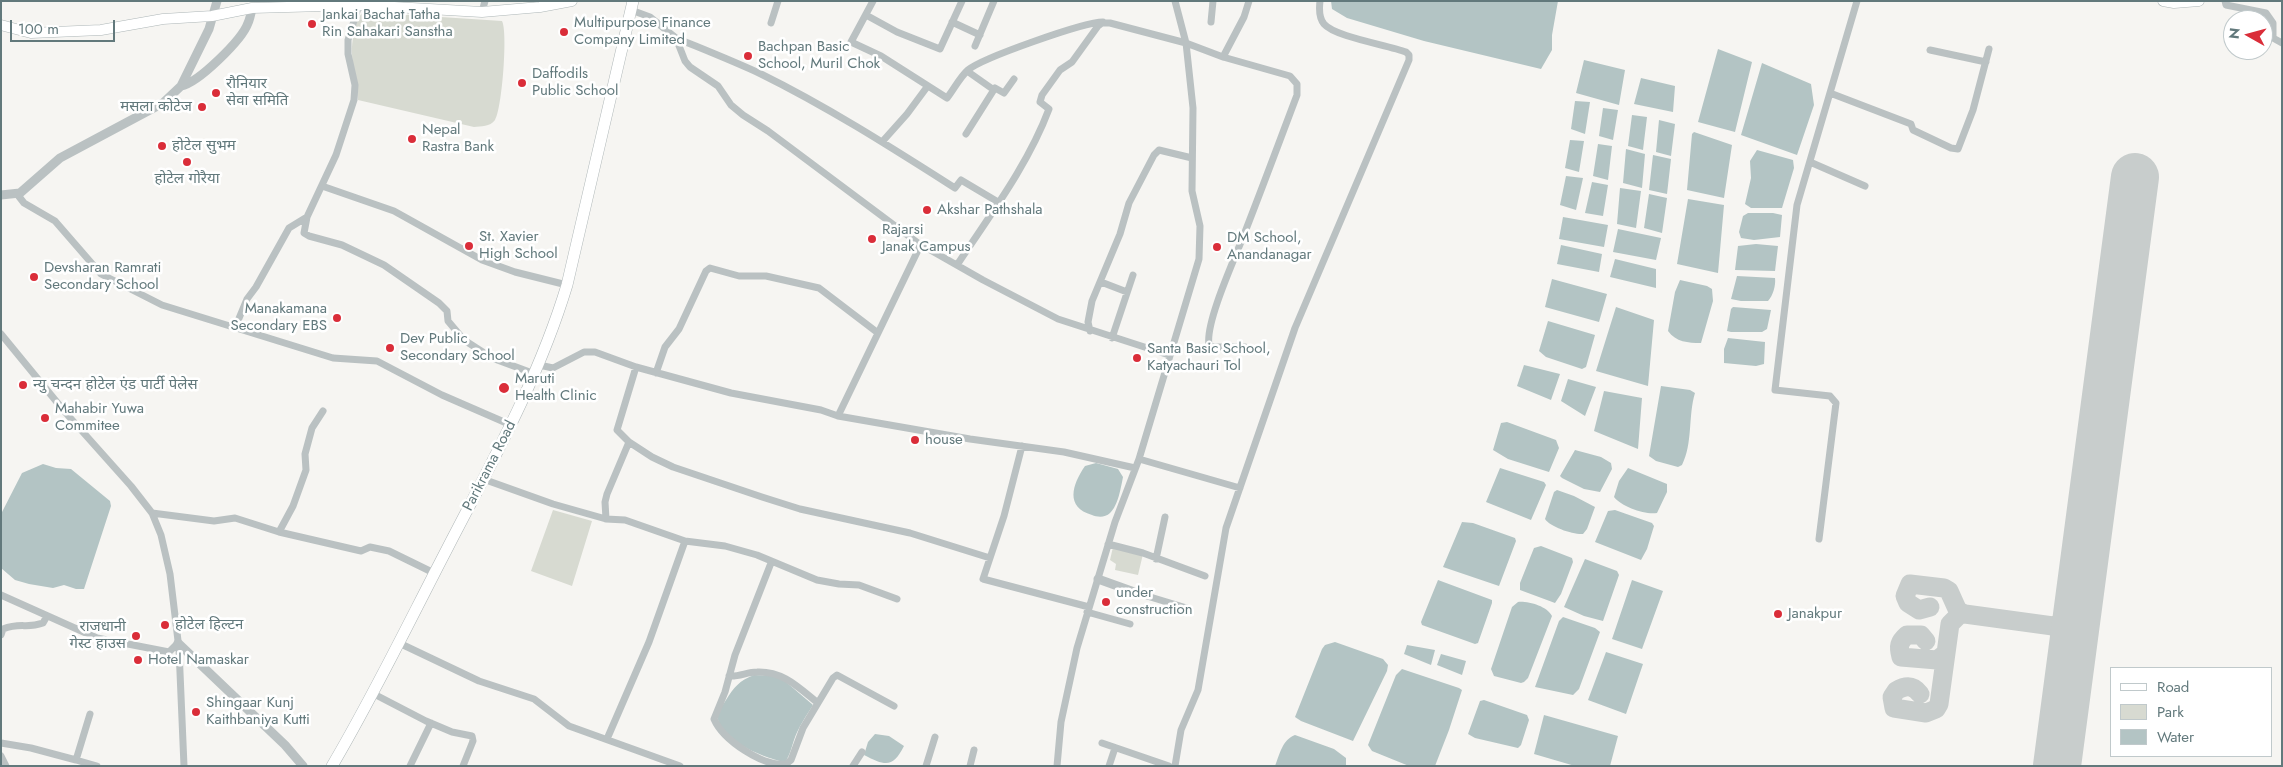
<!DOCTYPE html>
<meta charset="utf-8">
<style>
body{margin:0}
#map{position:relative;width:2283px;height:767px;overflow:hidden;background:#f6f5f2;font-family:Jost,sans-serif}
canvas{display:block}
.frame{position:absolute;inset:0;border:2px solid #62797c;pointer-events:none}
.legend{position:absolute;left:2110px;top:667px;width:162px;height:90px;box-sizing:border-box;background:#fff;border:1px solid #c0c9cb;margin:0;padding:6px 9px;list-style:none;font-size:15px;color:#62797c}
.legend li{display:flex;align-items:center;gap:10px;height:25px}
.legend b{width:25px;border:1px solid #c0c9cb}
.north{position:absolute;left:2223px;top:10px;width:50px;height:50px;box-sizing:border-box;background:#fff;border:1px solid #c0c9cb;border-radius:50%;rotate:277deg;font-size:14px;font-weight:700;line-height:20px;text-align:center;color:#62797c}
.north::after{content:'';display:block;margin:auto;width:18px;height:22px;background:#da2d39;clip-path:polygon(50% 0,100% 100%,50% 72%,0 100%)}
.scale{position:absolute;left:10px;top:20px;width:105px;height:22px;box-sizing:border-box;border:2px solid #62797c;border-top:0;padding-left:6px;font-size:15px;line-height:18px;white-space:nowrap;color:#62797c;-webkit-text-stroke:4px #fff;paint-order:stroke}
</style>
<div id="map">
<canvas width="2283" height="767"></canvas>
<div class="frame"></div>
<ul class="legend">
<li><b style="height:6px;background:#fff"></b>Road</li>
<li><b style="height:14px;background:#d7dad1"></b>Park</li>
<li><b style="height:14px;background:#b3c4c4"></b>Water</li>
</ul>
<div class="north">N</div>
<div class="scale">100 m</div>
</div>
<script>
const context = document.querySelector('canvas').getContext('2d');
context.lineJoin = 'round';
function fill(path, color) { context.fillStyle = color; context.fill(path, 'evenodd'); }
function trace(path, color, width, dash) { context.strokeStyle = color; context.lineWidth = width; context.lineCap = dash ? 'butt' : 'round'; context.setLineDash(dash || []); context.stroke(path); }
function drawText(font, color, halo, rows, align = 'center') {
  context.font = font + ' Jost,"Noto Sans Devanagari",sans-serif'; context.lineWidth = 5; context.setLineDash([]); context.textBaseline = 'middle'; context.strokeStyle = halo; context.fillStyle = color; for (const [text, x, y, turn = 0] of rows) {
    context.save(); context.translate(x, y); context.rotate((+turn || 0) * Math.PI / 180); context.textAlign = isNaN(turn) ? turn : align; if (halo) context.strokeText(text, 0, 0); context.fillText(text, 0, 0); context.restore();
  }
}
const green = new Path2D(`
 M364 12 502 21C508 32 502 110 495 120 490 127 481 126 474 127L358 100C357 73 347 57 355 29 357 22 358 16 364 12Z
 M553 510 592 521 572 586 531 571Z
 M1113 547 1143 554 1138 575 1115 570 1116 564 1110 560Z`);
const water = new Path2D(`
 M1331 1H1558L1552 35V50L1541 69 1424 41 1347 18 1332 9Z
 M1718 49 1752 62 1735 132 1698 122Z
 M1584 60 1625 70 1619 105 1576 93Z
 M1762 63 1811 84 1814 105 1797 155 1741 135Z
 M1641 78 1675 86 1673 112 1634 104Z
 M1575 101 1590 102 1585 134 1571 129Z
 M1603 108 1618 110 1613 140 1599 136Z
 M1632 115 1647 117 1643 150 1628 146Z
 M1659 120 1675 124 1671 156 1656 152Z
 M1694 132 1732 145 1724 198 1687 190 1692 134Z
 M1570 140 1584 141 1579 172 1565 168Z
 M1598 144 1612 146 1608 180 1593 176Z
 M1626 149 1645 154 1642 188 1623 183Z
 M1757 150 1793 160 1794 168 1782 208H1751L1745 204 1751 178 1750 161Z
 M1653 155 1671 159 1667 194 1649 190Z
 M1566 176 1583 178 1576 210 1560 205Z
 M1592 182 1608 185 1603 216 1585 213Z
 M1620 188 1641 191 1636 228 1617 224Z
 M1649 194 1667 198 1662 233 1644 228Z
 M1688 199 1724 205 1718 273 1677 264Z
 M1748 213H1773L1782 215 1780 237 1754 240 1741 238 1739 232 1743 216Z
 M1563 217 1608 225 1604 247 1559 239Z
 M1618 229 1661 238 1656 260 1613 252Z
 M1756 244 1778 246 1775 271 1735 270 1738 246Z
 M1561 245 1602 254 1599 272 1557 264Z
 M1615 259 1656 269V288L1610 277Z
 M1737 276 1775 278C1776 285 1773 296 1768 301H1741L1731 299Z
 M1552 279 1607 294 1599 322 1545 307Z
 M1680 280 1707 286 1712 289 1713 301 1701 343C1688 343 1676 342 1668 331L1675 292Z
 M1616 307 1654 320 1648 386 1596 371Z
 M1733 307 1771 310 1767 329 1762 332H1731L1727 331 1731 309Z
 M1548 321 1595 335 1586 367 1582 369 1546 357 1539 351Z
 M1728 338 1765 342 1764 364 1756 366 1724 363V349Z
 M1524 365 1560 374 1551 400 1517 386Z
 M1568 379 1596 387 1585 416 1561 401Z
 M1661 386 1690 390 1695 393C1688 416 1693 443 1682 465L1678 467 1656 461 1649 456Z
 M1604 391 1642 398 1638 449 1594 431Z
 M1507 422 1556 440 1559 448 1549 472 1508 459 1493 450 1501 423Z
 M1575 450 1601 457 1611 463 1612 469 1600 492 1584 489 1562 478 1560 476Z
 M1096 463 1118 469 1123 477C1121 487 1118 506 1110 513 1105 518 1097 517 1092 515 1065 507 1072 485 1085 466Z
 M43 464 56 468 71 469 110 501 111 506 84 589H76L64 585 53 588 29 584 15 580 1 568V514L22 473Z
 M1500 468 1544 482 1546 485 1531 520 1486 502Z
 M1628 468 1667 484V492L1657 513C1645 515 1622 507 1614 497L1619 481Z
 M1557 490 1574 496 1595 507 1587 529 1583 534C1574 535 1550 527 1545 519L1554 492Z
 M1615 510 1652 523 1654 526 1647 549 1641 560 1595 542 1608 511Z
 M1462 522 1473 523 1515 538 1516 541 1499 586 1443 567Z
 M1541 546 1572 558 1573 562 1561 594 1555 603 1520 590V583L1534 548Z
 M1585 559 1617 571 1619 575 1603 621 1584 616 1564 607Z
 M1438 580 1492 600V603L1478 643 1475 644 1422 625 1421 622Z
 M1632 580 1663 591 1642 649 1612 639Z
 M1518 602C1528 601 1547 606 1552 616L1528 678 1524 682 1521 683 1494 676 1491 669 1512 607Z
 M1563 617 1595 628 1600 632 1579 689 1573 695 1535 687 1559 621Z
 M1335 642 1383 659 1388 665 1387 671 1353 741 1301 721 1295 717 1322 649 1325 645Z
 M1407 645 1435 650 1431 665 1404 654Z
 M1606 652 1643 664 1626 714 1588 700Z
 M1441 654 1466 661 1462 675 1437 665Z
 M1402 669 1459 688 1462 690 1449 730 1435 766H1409L1372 751 1368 745 1396 675Z
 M754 675 779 676 813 705C806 716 798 728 794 740 791 749 790 755 785 762 767 759 714 739 718 714 719 710 723 705 726 700 734 687 739 681 754 675Z
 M1484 700 1527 715 1529 720 1521 745 1518 748 1475 738 1468 734 1480 701Z
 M1544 715 1618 736 1610 766H1575L1534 754Z
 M875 734 889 736 904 746C893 767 887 767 864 755L868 742Z
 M1295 735 1334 749 1346 758V766H1275C1280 754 1282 740 1295 735Z`);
const taxiway = new Path2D(`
 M1930 607 1919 610 1908 603 1905 596 1910 584 1944 588 1949 591 1958 611 1965 614
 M2053 626C2066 624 2072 617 2078 606
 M1926 641 1921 635H1907C1899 642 1898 646 1901 657L1937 660 1946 653
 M1920 694C1913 685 1906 685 1896 691L1892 697 1894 708 1926 713 1936 709 1939 704 1950 624 1959 615 1965 614 2053 626 2065 635 2072 653`);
const runway = new Path2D(`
 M2057 766 2135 177`);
const minor = new Path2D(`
 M873 1 851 42 881 56 947 98C954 89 960 77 968 70 982 58 1084 22 1103 22
 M2225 1 2226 5 2266 13 2273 23V38L2282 43
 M631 10 650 17 676 38 685 61 690 67 718 86 731 105 743 115 768 131 918 243 983 280 1058 319 1169 355
 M482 12 485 1
 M866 15 897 32 940 49 962 1
 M952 22 980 35
 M1211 22 1213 1
 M771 23 778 1
 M676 38C705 50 733 61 761 74 828 107 892 148 955 188L961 180 998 202
 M975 46 994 1
 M1930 50 1986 62
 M1223 57 1244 17 1249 1
 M967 71 994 90
 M1830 93 1911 124 1913 130 1951 148 1958 149 1973 110 1989 49
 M966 134 995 88 1004 93 1014 79
 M882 142 907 114 927 87
 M1810 162 1865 186
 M322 186 394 211 482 260 515 272 567 285
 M17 194 24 203 55 221 101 274 162 305 333 358 377 361 442 395 511 425
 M307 217 304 233 309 236 342 245 384 265 439 303 447 311 448 321 464 340 492 358 535 374
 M921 244 838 416 970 439 1064 452 1135 468
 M957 265C990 215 1028 165 1049 109L1040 102 1042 95 1060 70 1072 62 1098 26 1102 23H1110L1186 43 1223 57 1290 76 1297 84V95C1280 140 1263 186 1245 232 1236 256 1205 322 1209 345L1213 347H1245
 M1101 282 1127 292
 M235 328 247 299 256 287 289 228 307 217 336 155 354 100 355 85 348 54V40L359 5
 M1090 331 1088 322 1092 301 1120 234 1129 203 1154 155 1159 150 1192 158
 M1 334 65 412 131 486 152 513 161 535 170 574 179 649 184 766
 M1112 338 1133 275
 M539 365 553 368 584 352H595L636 367 731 393 821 410 838 416
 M656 373 665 347 679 329 706 271 710 268 739 276H766L819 288 878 333
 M323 411 312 428 305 454 306 470 293 506 279 532 361 551 370 547 389 551 434 573
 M629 442 652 457 673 467 762 497 800 509 910 533 990 558
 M1022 446 1004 516 983 579 1089 607
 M1139 459 1240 488
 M483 479 553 504 606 519 625 520 685 541 725 546 757 555 817 580 839 584 859 585 897 599
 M152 513 214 521 235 518 279 532
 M606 519 605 502 607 494 629 442 617 430 636 367
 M1819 539 1836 403 1830 396 1775 390 1797 205 1857 1
 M1108 544 1143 553 1205 576
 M1156 559 1165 517
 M1137 593 1190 609
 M1 595 97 638 169 652 178 643
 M1087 612 1130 624
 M1 635 3 629C21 622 26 629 43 623L47 616
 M399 643 479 681 534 699 569 726 680 766
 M729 676C739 677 747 672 757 672 783 671 798 687 818 703L803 728 791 760 786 764C763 767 723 740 714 719L725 692 735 655 771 563
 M372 693 426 721 452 732 472 736 473 741 463 766
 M818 703 833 678 837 675 894 706
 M607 739 649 642 685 541
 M1 743 31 748 76 760 90 714
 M1102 743 1169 766
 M1 756 6 766
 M76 760 97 766
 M410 766 431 723
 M853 766 862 752
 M926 766 935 737
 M970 766 974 750
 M1057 766 1061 722 1077 648 1115 522 1139 459 1199 259 1200 226 1192 191 1193 108 1186 43 1175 1
 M1109 766 1115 748
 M1175 766 1181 730 1198 690 1226 528 1295 328 1409 60V55L1406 52C1388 45 1335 37 1324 24 1319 18 1319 9 1320 1`);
const tertiary = new Path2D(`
 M181 86C198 83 242 40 248 23 250 19 251 13 252 8
 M1 195 20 193 60 158 163 103 181 86 209 29 217 1
 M1098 579 1137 593
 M178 643 285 745 303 766`);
const secondary = new Path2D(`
 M2163 1 2174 3 2199 1
 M1 25 31 33 101 30 163 19 212 16 252 8 359 5 482 12 540 7 572 1`);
const primary = new Path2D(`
 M332 766C374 695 410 620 448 547 492 462 539 378 567 285L633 1`);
const markers = [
 [312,24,5,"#da2d39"],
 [564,32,5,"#da2d39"],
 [748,56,5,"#da2d39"],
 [522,83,5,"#da2d39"],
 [216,93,5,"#da2d39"],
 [202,107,5,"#da2d39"],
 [412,139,5,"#da2d39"],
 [162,146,5,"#da2d39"],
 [187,162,5,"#da2d39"],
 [927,210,5,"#da2d39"],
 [872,239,5,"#da2d39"],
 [469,246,5,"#da2d39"],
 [1217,247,5,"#da2d39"],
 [34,277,5,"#da2d39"],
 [337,318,5,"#da2d39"],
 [390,348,5,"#da2d39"],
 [1137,358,5,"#da2d39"],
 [23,385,5,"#da2d39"],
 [504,388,6,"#da2d39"],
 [45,418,5,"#da2d39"],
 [915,440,5,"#da2d39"],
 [1106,602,5,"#da2d39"],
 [1778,614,5,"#da2d39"],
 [165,625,5,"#da2d39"],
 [136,636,5,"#da2d39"],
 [138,660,5,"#da2d39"],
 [196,712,5,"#da2d39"]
];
const poiNames = [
 ["Jankai Bachat Tatha",322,15],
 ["Rin Sahakari Sanstha",322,32],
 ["Multipurpose Finance",574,23],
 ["Company Limited",574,40],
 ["Bachpan Basic",758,47],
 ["School, Muril Chok",758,64],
 ["Daffodils",532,74],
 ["Public School",532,91],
 ["रौनियार",226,84],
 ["सेवा समिति",226,101],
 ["मसला कोटेज",192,107,"right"],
 ["Nepal",422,130],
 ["Rastra Bank",422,147],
 ["होटेल सुभम",172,146],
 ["होटेल गोरैया",187,179,"center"],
 ["Akshar Pathshala",937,210],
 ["Rajarsi",882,230],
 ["Janak Campus",882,247],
 ["St. Xavier",479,237],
 ["High School",479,254],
 ["DM School,",1227,238],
 ["Anandanagar",1227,255],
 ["Devsharan Ramrati",44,268],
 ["Secondary School",44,285],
 ["Manakamana",327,309,"right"],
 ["Secondary EBS",327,326,"right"],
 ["Dev Public",400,339],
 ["Secondary School",400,356],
 ["Santa Basic School,",1147,349],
 ["Katyachauri Tol",1147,366],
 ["Maruti",515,379],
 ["Health Clinic",515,396],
 ["न्यु चन्दन होटेल एंड पार्टी पेलेस",33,385],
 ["Mahabir Yuwa",55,409],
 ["Commitee",55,426],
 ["house",925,440],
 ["under",1116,593],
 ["construction",1116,610],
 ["Janakpur",1788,614],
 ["होटेल हिल्टन",175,625],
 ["राजधानी",126,627,"right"],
 ["गेस्ट हाउस",126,644,"right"],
 ["Hotel Namaskar",148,660],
 ["Shingaar Kunj",206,703],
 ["Kaithbaniya Kutti",206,720]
];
const streetNames = [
 ["Parikrama Road",490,466,-63]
];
fill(green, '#d7dad1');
fill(water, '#b3c4c4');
trace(taxiway, '#c8cdcc', 19);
trace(runway, '#c8cdcc', 48);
trace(secondary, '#adb6b7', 11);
trace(primary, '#aeb6b7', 12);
trace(minor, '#bac1c2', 7);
trace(tertiary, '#bac1c2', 9);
trace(secondary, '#fff', 10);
trace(primary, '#fff', 11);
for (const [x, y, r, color] of markers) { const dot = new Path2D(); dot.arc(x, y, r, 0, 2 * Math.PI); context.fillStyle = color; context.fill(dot); trace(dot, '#fff', 2); }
drawText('15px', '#62797c', '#fff', poiNames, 'left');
drawText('15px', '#62797c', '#fff', streetNames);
</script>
